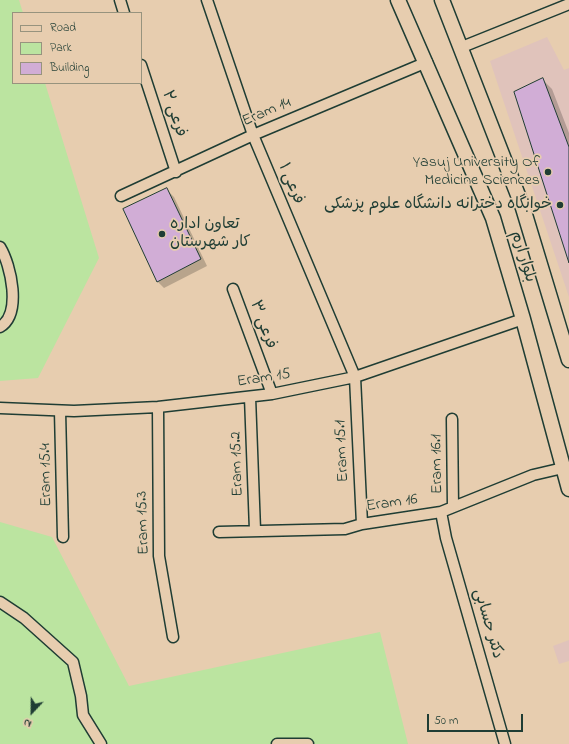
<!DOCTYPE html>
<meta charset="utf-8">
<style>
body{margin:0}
#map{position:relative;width:569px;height:744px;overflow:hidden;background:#e7cdaf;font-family:"Indie Flower",sans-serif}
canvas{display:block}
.legend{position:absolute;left:12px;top:12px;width:130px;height:72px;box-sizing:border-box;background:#e7cdaf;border:1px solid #97937e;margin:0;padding:5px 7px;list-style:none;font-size:12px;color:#1f3d34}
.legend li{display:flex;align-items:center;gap:8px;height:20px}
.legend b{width:20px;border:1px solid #97937e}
.north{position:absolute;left:12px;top:692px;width:40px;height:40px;-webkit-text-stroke:3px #e7cdaf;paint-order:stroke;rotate:202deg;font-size:11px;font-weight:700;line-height:16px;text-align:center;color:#1f3d34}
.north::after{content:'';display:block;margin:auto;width:14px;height:18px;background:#1f3d34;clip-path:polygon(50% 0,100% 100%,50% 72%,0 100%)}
.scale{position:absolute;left:427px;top:714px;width:96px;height:18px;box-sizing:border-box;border:2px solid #1f3d34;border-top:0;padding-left:5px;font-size:12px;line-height:14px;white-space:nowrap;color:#1f3d34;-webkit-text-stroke:3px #e7cdaf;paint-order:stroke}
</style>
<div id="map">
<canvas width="569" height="744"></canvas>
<ul class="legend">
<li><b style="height:5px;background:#e7cdaf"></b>Road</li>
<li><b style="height:11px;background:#bbe4a0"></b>Park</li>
<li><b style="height:11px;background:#d1add6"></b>Building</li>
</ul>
<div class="north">N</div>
<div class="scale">50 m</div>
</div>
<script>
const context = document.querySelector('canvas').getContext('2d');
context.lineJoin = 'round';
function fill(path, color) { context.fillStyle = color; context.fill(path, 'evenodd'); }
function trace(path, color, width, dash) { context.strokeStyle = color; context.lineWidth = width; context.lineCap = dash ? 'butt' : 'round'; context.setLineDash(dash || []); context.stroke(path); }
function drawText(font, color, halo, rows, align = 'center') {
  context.font = font + ' "Indie Flower","Playpen Sans Arabic",sans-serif'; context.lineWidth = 3.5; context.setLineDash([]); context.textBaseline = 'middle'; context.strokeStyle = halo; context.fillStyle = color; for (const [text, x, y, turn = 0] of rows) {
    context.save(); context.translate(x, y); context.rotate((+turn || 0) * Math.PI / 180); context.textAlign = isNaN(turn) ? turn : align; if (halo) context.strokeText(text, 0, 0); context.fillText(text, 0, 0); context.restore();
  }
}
const built = new Path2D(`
 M547 37 564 70 569 68V297L490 61Z
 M569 640V661L559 664 553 646Z`);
const green = new Path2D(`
 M0 0H19L23 13H13V83H45L99 258 38 378 0 381Z
 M0 522 52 537 129 686 380 632 408 744H0Z`);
const shadow = new Path2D(`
 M542 79 552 89 569 133V260Z
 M167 190 174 197 207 266 164 288 158 282Z`);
const building = new Path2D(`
 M543 78 569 147V263L514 92Z
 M167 188 201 259 157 282 123 209Z`);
const minor = new Path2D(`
 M120 0 124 13
 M207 0 253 135 355 377 362 524
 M462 47 569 4
 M141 65 176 172
 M121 196 253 135 427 62
 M0 247C11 265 22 314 0 327
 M233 289 272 394
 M250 397 255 530
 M158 407 159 556 173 637
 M0 408 74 411 158 407 272 394 355 377 523 319
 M60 411 63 537
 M452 419 453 507
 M441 512 446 538 505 744
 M219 532 345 529 362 524 441 512 533 475 563 468
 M0 602 24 618 73 662 81 696 83 715 101 744
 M277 744H308`);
const secondary = new Path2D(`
 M398 0 493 218 523 319 569 489
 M442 0 523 208 569 360`);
const markers = [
 [548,172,4,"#1f3d34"],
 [560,205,4,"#1f3d34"],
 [162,234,4,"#1f3d34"]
];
const streetNames = [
 ["Eram 14",267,113,-23],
 ["فرعی ۲",173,114,72],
 ["فرعی ۱",290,184,67],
 ["بلوار ارم",522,257,73],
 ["فرعی ۳",262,325,70],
 ["Eram 15",264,379,-9],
 ["Eram 15.1",343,451,-93],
 ["Eram 15.2",238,464,-92],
 ["Eram 16.1",438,464,-91],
 ["Eram 15.4",47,475,-91],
 ["Eram 16",392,504,-8],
 ["Eram 15.3",144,523,-92],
 ["دکتر حسابی",487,624,74]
];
const poiNames = [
 ["Yasuj University Of",540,163],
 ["Medicine Sciences",540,181],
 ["خوابگاه دخترانه دانشگاه علوم پزشکی",552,205],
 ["تعاون اداره",170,225,"left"],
 ["کار شهرستان",170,243,"left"]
];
fill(built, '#e0c3bb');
fill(green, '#bbe4a0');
fill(shadow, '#0003');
fill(building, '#d1add6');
trace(building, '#1f3d34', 1);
trace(minor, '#1f3d34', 13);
trace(secondary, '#1f3d34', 17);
trace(minor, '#e7cdaf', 10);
trace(secondary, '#e7cdaf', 14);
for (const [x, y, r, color] of markers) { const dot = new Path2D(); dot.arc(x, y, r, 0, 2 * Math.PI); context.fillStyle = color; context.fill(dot); trace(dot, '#e7cdaf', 1.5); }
drawText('16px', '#1f3d34', '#e7cdaf', streetNames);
drawText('16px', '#1f3d34', '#e7cdaf', poiNames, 'right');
</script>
